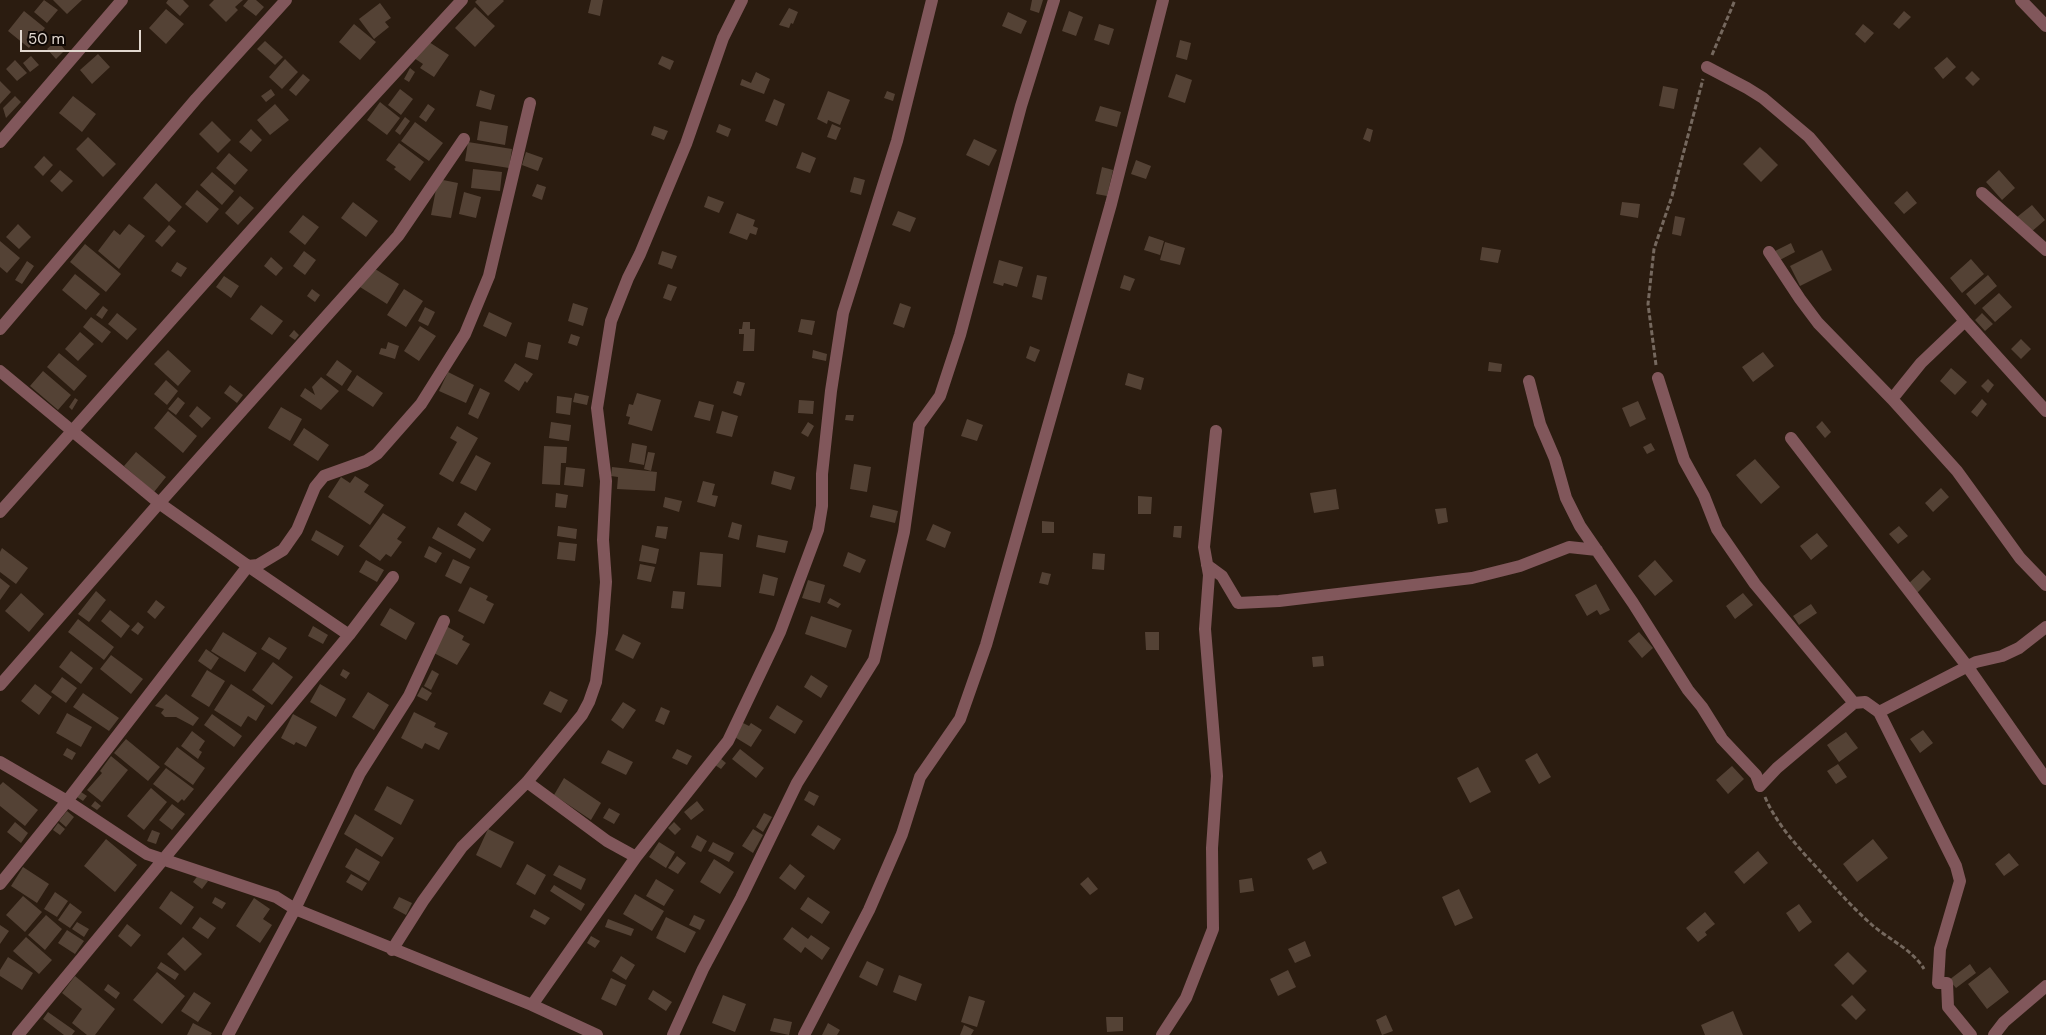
<!DOCTYPE html>
<style>
body{margin:0}
#map{position:relative;width:2046px;height:1035px;overflow:hidden;background:#2b1c10;font-family:"DM Sans",sans-serif}
canvas{display:block}
.scale{position:absolute;left:20px;top:30px;width:121px;height:22px;box-sizing:border-box;border:2px solid #e1d7cf;border-top:0;padding-left:6px;font-size:15px;line-height:18px;white-space:nowrap;color:#e1d7cf;-webkit-text-stroke:4px #0f0804;paint-order:stroke}
</style>
<div id="map">
<canvas width="2046" height="1035"></canvas>
<div class="scale">50 m</div>
</div>
<script>
const context = document.querySelector('canvas').getContext('2d');
context.lineJoin = 'round';
function fill(path, color) { context.fillStyle = color; context.fill(path, 'evenodd'); }
function trace(path, color, width, dash) { context.strokeStyle = color; context.lineWidth = width; context.lineCap = dash ? 'butt' : 'round'; context.setLineDash(dash || []); context.stroke(path); }
const building = new Path2D(`
 M44 0 58 10 47 23 34 12Z
 M53 0H82L67 14Z
 M168 0H183L189 6 180 16 166 3Z
 M214 0H243L235 7 238 10 226 22 209 5Z
 M248 0H256L264 7 256 16 243 6Z
 M477 0H503L504 1 488 16 475 2Z
 M591 0H603L600 16 588 13Z
 M1032 0H1043L1039 13 1030 10Z
 M380 3 391 18 385 22 389 27 374 39 359 19Z
 M475 7 495 26 475 47 455 28Z
 M789 8 798 12 793 24 791 23 789 28 779 25Z
 M166 9 184 24 166 44 149 28Z
 M24 11 45 28 29 48 8 31Z
 M1069 11 1083 17 1076 36 1062 31Z
 M1904 11 1911 17 1899 29 1893 24Z
 M1008 12 1027 21 1021 34 1002 26Z
 M354 24 376 42 360 60 339 42Z
 M1099 24 1114 29 1109 45 1094 40Z
 M1863 24 1874 33 1865 43 1855 34Z
 M57 40 65 50 56 59 47 49Z
 M426 40 449 55 434 77 420 68 423 64 414 58Z
 M1180 40 1191 43 1187 60 1176 57Z
 M265 41 283 57 275 65 257 49Z
 M98 54 110 67 92 84 80 70Z
 M31 56 39 65 30 72 23 63Z
 M662 56 674 61 670 70 658 64Z
 M1947 57 1956 67 1943 79 1934 68Z
 M285 59 298 72 282 89 269 77Z
 M15 60 27 73 17 81 6 69Z
 M410 68 415 72 409 82 404 79Z
 M1972 71 1980 79 1973 86 1965 78Z
 M756 72 770 79 764 94 740 85 742 79 751 83Z
 M303 74 310 80 296 96 289 90Z
 M1176 74 1192 80 1185 103 1168 97Z
 M0 81 11 92 0 104Z
 M1663 86 1678 89 1674 109 1659 106Z
 M271 89 275 95 266 102 261 96Z
 M400 89 413 99 401 115 388 105Z
 M480 90 495 95 491 110 476 106Z
 M828 91 850 100 840 125 828 120 827 124 817 119Z
 M887 91 895 94 893 101 884 98Z
 M15 96 21 102 6 118 3 108Z
 M73 96 96 114 82 132 59 113Z
 M774 99 785 104 777 126 765 121Z
 M380 102 400 118 387 135 367 120Z
 M275 104 289 120 270 135 257 120Z
 M428 104 435 109 426 122 419 117Z
 M1100 106 1121 112 1117 127 1095 121Z
 M405 117 410 121 400 135 395 131Z
 M212 121 231 140 218 153 199 134Z
 M480 121 508 126 505 145 477 140Z
 M415 122 443 143 429 161 401 141Z
 M719 124 731 129 728 137 716 132Z
 M832 124 841 128 836 140 827 137Z
 M654 126 668 131 664 140 651 135Z
 M1367 128 1373 130 1370 142 1363 139Z
 M251 129 262 140 251 152 239 142Z
 M88 137 116 164 103 177 76 149Z
 M974 139 997 150 989 166 966 155Z
 M468 142 512 149 509 168 465 161Z
 M399 143 424 162 410 181 394 169 396 167 386 160Z
 M1760 147 1778 165 1761 182 1743 164Z
 M526 152 543 158 538 171 522 165Z
 M802 152 816 158 810 173 796 168Z
 M229 153 248 170 235 185 216 168Z
 M44 156 53 165 43 176 34 167Z
 M1136 160 1151 166 1146 179 1131 174Z
 M1102 167 1113 170 1107 196 1096 194Z
 M473 169 502 172 500 191 471 188Z
 M60 170 73 181 62 192 50 181Z
 M1999 170 2015 188 2002 200 1986 182Z
 M212 172 234 191 222 205 200 185Z
 M854 177 865 180 861 195 850 192Z
 M438 179 458 183 451 218 431 215Z
 M156 183 182 207 169 222 143 198Z
 M537 184 546 187 542 200 532 196Z
 M197 190 219 209 207 223 185 204Z
 M1907 191 1917 203 1904 214 1894 203Z
 M464 192 481 197 476 218 459 214Z
 M240 196 254 208 238 225 225 213Z
 M708 196 724 202 719 213 704 207Z
 M353 202 378 221 366 237 341 218Z
 M1622 202 1640 204 1638 218 1620 215Z
 M2032 205 2045 220 2030 233 2017 217Z
 M898 211 916 218 910 232 892 225Z
 M737 213 755 220 753 226 758 228 756 235 750 233 747 240 729 233Z
 M303 215 319 227 305 245 289 232Z
 M1675 216 1685 218 1681 236 1672 234Z
 M18 224 31 237 19 249 6 237Z
 M129 224 145 236 119 269 98 251 114 230 120 235Z
 M169 225 176 231 162 247 155 241Z
 M1149 236 1164 241 1160 255 1144 250Z
 M0 241 20 258 7 273 0 267Z
 M1165 242 1185 248 1180 265 1160 260Z
 M1791 243 1795 252 1778 261 1773 252Z
 M85 244 121 274 106 292 70 262Z
 M1482 247 1501 250 1498 263 1480 260Z
 M1822 250 1832 270 1800 286 1790 266Z
 M304 251 316 260 305 275 293 266Z
 M662 251 677 256 672 269 658 264Z
 M271 257 283 268 276 276 264 266Z
 M1971 259 1984 274 1962 293 1950 278Z
 M999 260 1023 267 1017 287 1004 283 1003 286 993 283Z
 M27 261 34 266 22 284 15 280Z
 M177 262 187 268 181 277 171 271Z
 M372 267 399 284 387 304 360 287Z
 M75 274 100 294 86 310 62 290Z
 M1037 275 1047 277 1042 300 1032 297Z
 M1124 275 1135 279 1130 291 1120 288Z
 M1988 275 1997 286 1975 305 1966 294Z
 M224 276 239 286 231 298 216 287Z
 M668 284 677 287 671 301 663 298Z
 M312 289 320 295 315 302 307 296Z
 M404 289 423 301 406 327 387 315Z
 M1999 293 2012 307 1995 322 1982 308Z
 M573 303 588 308 583 326 568 321Z
 M900 303 911 307 904 328 893 324Z
 M261 305 283 321 272 335 250 319Z
 M103 306 108 310 102 319 96 315Z
 M425 307 435 312 428 326 418 321Z
 M489 312 512 323 506 337 483 326Z
 M117 313 137 329 127 340 108 324Z
 M1982 313 1993 324 1985 331 1975 320Z
 M91 317 111 332 102 343 83 327Z
 M801 319 815 321 812 335 798 332Z
 M743 322H750V329H755L754 351H743L744 334H739V329H742Z
 M420 326 436 336 419 361 404 351Z
 M294 330 299 335 295 340 289 336Z
 M80 332 94 344 78 361 65 349Z
 M571 334 580 337 577 346 568 343Z
 M2021 339 2031 349 2021 359 2011 349Z
 M388 342 399 346 395 359 379 354 381 348 386 349Z
 M528 342 541 345 538 360 525 357Z
 M1030 346 1040 350 1035 362 1026 358Z
 M168 350 191 371 178 386 154 364Z
 M813 350 827 354 826 361 812 358Z
 M1763 352 1774 366 1753 382 1742 367Z
 M59 353 87 376 74 391 47 367Z
 M337 360 352 371 342 386 326 375Z
 M1489 362 1502 364 1501 372 1488 371Z
 M515 363 533 374 527 383 525 381 519 391 504 381Z
 M1951 368 1967 382 1955 395 1940 381Z
 M43 371 71 395 58 410 30 386Z
 M448 372 474 385 466 403 439 391Z
 M1128 373 1144 378 1141 390 1125 385Z
 M357 375 383 393 373 407 347 390Z
 M321 377 339 391 321 410 300 396 305 388 315 395 312 387Z
 M1988 379 1994 385 1988 393 1981 386Z
 M166 380 178 391 167 405 154 394Z
 M737 381 745 383 741 396 733 393Z
 M230 385 243 395 237 403 224 393Z
 M480 388 490 393 478 419 468 414Z
 M575 393 589 396 587 405 573 402Z
 M637 393 661 400 652 431 628 424 630 417 626 416 629 404 633 405Z
 M557 396 572 398 570 415 556 413Z
 M178 397 185 403 176 415 168 409Z
 M75 398 78 400 72 410 69 407Z
 M1982 399 1987 404 1977 417 1971 412Z
 M799 400 814 401 813 414 798 413Z
 M699 401 714 405 710 421 694 417Z
 M1638 401 1646 419 1630 427 1622 408Z
 M197 406 211 418 202 428 189 416Z
 M281 407 302 419 290 441 268 428Z
 M168 411 197 436 183 453 154 428Z
 M722 411 738 416 732 437 716 433Z
 M846 415H854L853 421 845 420Z
 M967 419 983 425 977 441 961 436Z
 M1822 421 1831 432 1825 438 1816 427Z
 M551 422 571 425 569 441 549 438Z
 M808 422 814 426 808 437 801 433Z
 M457 426 478 438 453 482 439 474 457 442 450 438Z
 M304 428 329 445 318 461 293 445Z
 M632 443 647 446 644 465 629 462Z
 M1651 443 1655 450 1647 454 1643 447Z
 M544 446 567 447 566 463H561L560 485 542 484Z
 M136 452 166 477 154 492 124 466Z
 M648 452 655 453 651 471 644 469Z
 M476 455 491 463 476 491 460 483Z
 M1755 459 1780 487 1761 504 1736 475Z
 M854 464 871 467 867 492 850 489Z
 M566 467 585 469 583 487 564 485Z
 M612 467 657 472 655 491 617 489 618 477 611 476Z
 M774 471 795 477 791 490 771 484Z
 M355 476 369 485 364 492 384 505 370 525 328 497 341 477 350 483Z
 M703 481 715 484 712 495 718 496 715 507 697 502Z
 M1941 488 1949 497 1933 512 1925 503Z
 M1336 489 1339 509 1314 513 1310 493Z
 M556 493 568 495 566 508 555 507Z
 M1138 496 1152 497 1151 514H1138Z
 M665 497 682 501 679 512 663 507Z
 M873 505 898 511 895 523 870 517Z
 M1446 508 1448 522 1438 524 1435 509Z
 M465 512 491 529 483 542 457 525Z
 M383 513 406 527 397 539 402 542 391 557 386 554 380 561 359 546Z
 M1042 521 1054 522V533H1042Z
 M732 522 742 525 739 540 728 537Z
 M933 524 951 532 945 548 926 540Z
 M558 526 577 529 576 539 557 536Z
 M657 526 668 527 666 539 655 537Z
 M1174 526H1182L1181 538 1173 537Z
 M1899 526 1908 536 1898 544 1889 534Z
 M438 527 476 549 470 559 432 538Z
 M316 530 344 546 338 556 311 540Z
 M1817 533 1828 546 1811 560 1800 546Z
 M758 535 788 541 785 553 756 547Z
 M559 542 577 544 575 561 557 559Z
 M642 545 659 549 656 564 639 561Z
 M429 546 442 553 436 563 424 557Z
 M2 548 28 568 16 584 0 572V552Z
 M700 552 723 554 721 587 697 585Z
 M848 552 866 560 860 573 843 566Z
 M1093 553 1105 554 1104 570 1092 569Z
 M453 559 470 567 461 584 445 576Z
 M366 560 384 570 377 582 359 572Z
 M1655 560 1673 581 1655 596 1638 576Z
 M640 564 655 567 651 582 637 579Z
 M1923 570 1931 579 1916 594 1907 585Z
 M1042 572 1051 574 1048 585 1039 583Z
 M763 574 778 578 774 596 759 593Z
 M0 578 10 586 0 600Z
 M808 580 825 585 820 603 802 598Z
 M1596 584 1610 610 1600 615 1597 610 1587 616 1575 595Z
 M470 587 488 596 486 600 494 604 484 624 458 611Z
 M96 591 106 600 89 622 78 614Z
 M673 591 685 592 683 609 671 608Z
 M21 593 44 614 29 632 5 611Z
 M1743 593 1753 605 1735 619 1726 606Z
 M830 598 841 604 838 608 827 603Z
 M156 600 165 607 155 619 147 612Z
 M1811 604 1817 613 1799 625 1793 616Z
 M390 608 415 623 406 640 380 625Z
 M110 610 130 626 121 638 101 621Z
 M811 616 852 630 846 648 805 634Z
 M78 619 114 647 104 660 68 632Z
 M138 622 144 627 138 635 131 630Z
 M313 626 328 635 323 644 308 636Z
 M446 626 464 636 462 640 470 644 457 665 432 652Z
 M223 632 257 653 245 672 211 651Z
 M1145 632H1159V650H1146Z
 M1639 632 1653 648 1642 658 1628 641Z
 M623 634 641 643 633 659 615 650Z
 M269 637 287 648 279 660 261 649Z
 M206 649 219 658 211 670 198 661Z
 M71 651 93 668 81 684 59 667Z
 M111 655 143 679 131 694 100 669Z
 M1323 656 1324 666 1313 667 1312 657Z
 M273 662 293 677 272 705 252 690Z
 M343 669 350 673 346 679 340 675Z
 M207 670 225 681 209 707 191 696Z
 M432 670 439 674 431 690 424 686Z
 M811 675 828 686 821 698 804 687Z
 M62 677 77 688 66 703 51 692Z
 M35 684 52 697 39 715 21 701Z
 M231 684 265 706 256 721 248 716 241 727 214 710Z
 M320 684 346 699 336 717 310 702Z
 M422 687 432 693 427 701 417 696Z
 M550 691 568 700 561 713 543 704Z
 M368 692 389 705 374 730 352 717Z
 M83 693 119 718 109 731 73 707Z
 M166 694 199 718 193 726 176 717H165L161 713 164 709 155 706Z
 M623 702 636 710 623 729 611 720Z
 M777 705 803 721 795 734 769 718Z
 M661 707 670 711 664 725 655 721Z
 M414 712 436 723 434 727 448 733 439 750 425 743 422 749 401 738Z
 M67 713 92 727 81 747 56 733Z
 M212 714 242 736 234 747 204 725Z
 M293 714 317 727 306 747 296 742 294 745 281 738Z
 M741 722 749 726 751 723 762 730 751 747 733 736Z
 M1923 730 1933 743 1920 753 1910 739Z
 M192 731 205 741 199 750 202 752 198 759 181 746Z
 M1846 732 1858 748 1839 762 1827 745Z
 M126 739 160 767 148 781 114 753Z
 M177 747 205 768 193 785 164 764Z
 M67 748 76 753 72 760 63 755Z
 M677 749 692 756 687 765 672 758Z
 M740 749 764 768 756 778 732 759Z
 M608 750 633 762 626 775 601 763Z
 M1537 753 1551 777 1539 784 1525 760Z
 M111 756 128 770 102 802 87 790 102 773 100 771Z
 M720 758 726 763 721 769 715 765Z
 M1838 764 1847 777 1836 784 1827 771Z
 M1732 766 1744 779 1728 794 1716 780Z
 M1478 767 1491 792 1470 803 1457 778Z
 M166 768 194 789 184 801 182 799 178 803 153 784Z
 M564 778 601 803 591 820 554 795Z
 M3 782 38 810 25 826 0 806V785Z
 M387 786 414 800 401 825 374 810Z
 M151 788 167 802 144 830 127 816Z
 M809 791 819 796 814 806 804 800Z
 M81 792 87 796 83 801 77 797Z
 M95 801 101 806 97 810 91 806Z
 M697 801 704 810 691 820 684 812Z
 M172 804 185 814 172 830 159 820Z
 M609 808 620 814 614 824 603 818Z
 M67 811 74 817 66 827 59 821Z
 M764 813 772 817 763 832 756 827Z
 M355 814 394 838 382 857 344 834Z
 M15 822 28 833 21 843 7 832Z
 M674 822 681 829 675 835 668 828Z
 M58 823 65 829 60 835 53 830Z
 M818 825 841 839 834 850 811 835Z
 M488 829 514 842 501 868 476 855Z
 M753 829 763 835 753 853 742 846Z
 M152 830 160 833 156 844 147 841Z
 M697 835 707 841 701 852 691 847Z
 M106 839 137 865 115 892 84 866Z
 M1873 839 1888 858 1857 882 1843 864Z
 M659 842 675 852 666 868 649 857Z
 M713 842 734 853 729 862 708 851Z
 M356 848 380 862 369 881 345 867Z
 M1321 851 1327 863 1313 870 1307 859Z
 M1758 851 1768 863 1744 884 1734 872Z
 M2009 853 2019 865 2004 876 1995 864Z
 M677 856 686 863 678 874 668 868Z
 M714 859 734 872 720 894 700 882Z
 M527 864 546 875 535 895 516 884Z
 M790 864 805 876 795 890 779 878Z
 M559 865 586 879 581 890 553 875Z
 M23 867 49 884 37 903 11 886Z
 M199 874 208 881 202 889 193 882Z
 M351 874 367 883 362 891 346 882Z
 M1088 877 1098 889 1090 895 1080 884Z
 M1252 878 1254 891 1240 893 1239 880Z
 M656 879 674 890 664 906 646 896Z
 M554 885 585 904 581 911 550 891Z
 M1459 889 1473 918 1455 926 1442 897Z
 M171 891 194 907 181 925 159 908Z
 M55 892 68 901 57 917 44 909Z
 M635 894 664 911 652 931 623 914Z
 M23 896 42 912 25 932 6 915Z
 M215 897 226 903 222 909 212 903Z
 M399 897 412 903 406 915 393 908Z
 M808 897 830 912 822 924 800 909Z
 M254 898 270 909 263 919 272 925 260 943 236 926Z
 M70 903 82 912 70 928 58 920Z
 M1799 904 1812 922 1799 932 1786 913Z
 M534 909 550 918 545 925 530 917Z
 M1705 912 1715 924 1705 932 1707 935 1698 942 1686 928Z
 M46 915 62 929 45 950 28 935Z
 M694 915 705 920 700 930 689 925Z
 M200 917 216 928 208 939 192 928Z
 M666 917 696 932 685 953 656 938Z
 M608 919 634 929 631 936 605 927Z
 M77 922 89 929 84 937 72 929Z
 M127 924 141 935 131 947 118 936Z
 M0 925 9 931 0 944Z
 M792 927 808 939 811 935 830 948 822 960 805 947 801 953 783 939Z
 M67 930 84 941 75 954 58 943Z
 M591 936 600 941 595 948 587 943Z
 M26 937 52 960 39 974 13 951Z
 M183 937 202 954 185 971 167 954Z
 M1305 941 1311 956 1295 963 1288 949Z
 M1848 952 1867 971 1853 985 1834 965Z
 M621 956 635 965 626 980 612 971Z
 M8 957 33 973 22 990 0 976V970Z
 M867 961 884 969 877 986 859 977Z
 M161 962 179 974 175 980 157 968Z
 M1970 964 1976 973 1956 988 1949 980Z
 M1990 967 2009 992 1987 1009 1968 984Z
 M1288 970 1296 987 1278 996 1270 979Z
 M157 972 185 996 162 1024 133 1000Z
 M899 975 922 984 916 1001 893 992Z
 M75 976 115 1009 95 1035H87L72 1023 82 1009 62 993Z
 M611 978 626 985 616 1006 601 999Z
 M108 984 120 993 116 999 104 990Z
 M653 990 672 1002 666 1011 648 999Z
 M194 992 211 1003 198 1022 181 1011Z
 M723 995 746 1004 735 1032 712 1023Z
 M1852 995 1866 1010 1856 1020 1841 1005Z
 M969 996 985 1001 977 1027 961 1022Z
 M1733 1011 1743 1035H1705L1701 1025Z
 M48 1012 75 1031 72 1035H64L43 1019Z
 M1386 1015 1393 1031 1382 1035 1376 1020Z
 M1106 1017H1123V1031L1107 1032Z
 M774 1018 792 1022 789 1035 770 1031Z
 M193 1023 212 1033 211 1035H187Z
 M828 1023 840 1030 837 1035H822Z
 M964 1025 974 1030 971 1035H960Z`);
const path = new Path2D(`
 M1712 55 1735 0
 M1656 365 1648 304 1654 249 1672 196 1703 79
 M1765 797C1777 825 1798 847 1818 869 1835 888 1852 907 1871 924 1888 939 1913 950 1924 969`);
const minor = new Path2D(`
 M2021 0 2046 26
 M1707 67 1747 88 1763 98 1809 137 1965 321 2046 411
 M0 142 122 0
 M1982 193 2046 250
 M1769 252 1800 299 1818 323 1892 399 1957 471 2020 558 2046 585
 M0 329 196 99 286 0
 M0 371 159 503 248 566 349 635
 M1658 378 1684 460 1704 496 1717 529 1755 584 1854 703 1865 702 1879 712 1956 866 1960 881 1940 949 1938 983H1947L1948 1007 1971 1035
 M1529 381 1540 424 1555 459 1566 498 1580 526 1633 603 1688 690 1702 707 1722 739 1756 775 1760 786 1777 768 1854 703
 M1892 399 1921 363 1965 321
 M1791 438 1967 666 2046 779
 M0 512 297 179 462 0
 M1207 565 1222 576 1238 603 1279 601 1472 578 1520 566 1569 547 1597 550
 M0 685 154 509 398 236 464 139
 M1879 712 1976 662 2002 656 2019 648 2046 627
 M0 762 67 801 147 854 276 897 295 909 532 1005 597 1035
 M527 782 607 841 636 857 532 1005
 M636 857 728 741 780 632 818 530 822 506V474L831 391 843 313 897 141 932 0
 M0 884 67 801 248 566 258 565 283 550 297 530 315 487 324 476 366 461 377 454 421 404 465 334 489 276 530 103
 M392 950 423 901 462 847 527 782 582 715 589 702 596 682 602 633 606 582 603 540 606 481 597 408 611 321 628 278 640 254 686 144 723 38 742 0
 M18 1035 349 635 393 577
 M228 1035 295 909 360 773 409 696 444 621
 M673 1035 703 969 741 898 797 783 874 660 904 532 919 425 940 396 960 335 1021 106 1054 0
 M804 1035 869 910 902 834 920 777 960 719 986 645 1111 204 1163 0
 M1162 1035 1186 998 1213 929 1212 848 1217 776 1205 629 1209 575 1204 547 1216 431
 M1994 1035 2004 1022 2046 986`);
fill(building, '#544235');
trace(path, '#75685e', 3, [5, 2.5]);
trace(minor, '#81575b', 12);
</script>
